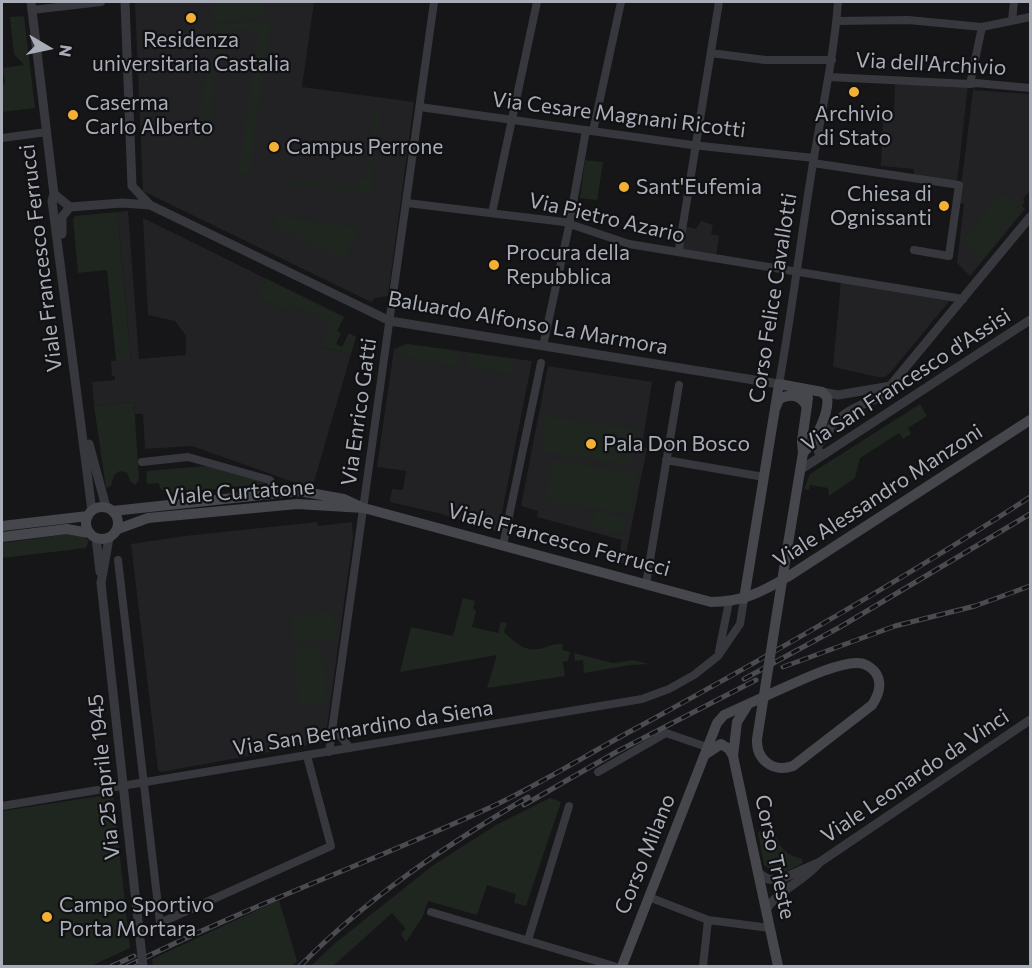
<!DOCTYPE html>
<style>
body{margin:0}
#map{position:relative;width:1032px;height:968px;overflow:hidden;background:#161618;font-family:Commissioner,sans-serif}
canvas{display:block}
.frame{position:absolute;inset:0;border:3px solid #a8adb8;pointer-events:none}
.north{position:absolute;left:18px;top:18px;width:60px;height:60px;-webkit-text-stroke:4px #111113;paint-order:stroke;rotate:99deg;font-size:16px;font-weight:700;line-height:24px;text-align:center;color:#a8adb8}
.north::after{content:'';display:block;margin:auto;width:21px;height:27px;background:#a8adb8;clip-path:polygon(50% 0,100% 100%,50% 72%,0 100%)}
</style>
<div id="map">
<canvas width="1032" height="968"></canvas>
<div class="frame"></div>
<div class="north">N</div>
</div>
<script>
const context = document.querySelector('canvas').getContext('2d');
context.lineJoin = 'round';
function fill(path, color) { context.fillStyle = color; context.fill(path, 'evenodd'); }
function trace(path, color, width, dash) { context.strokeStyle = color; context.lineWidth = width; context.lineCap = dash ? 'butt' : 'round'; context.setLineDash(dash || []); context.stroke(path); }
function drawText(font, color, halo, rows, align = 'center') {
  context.font = font + ' Commissioner,sans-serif'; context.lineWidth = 4.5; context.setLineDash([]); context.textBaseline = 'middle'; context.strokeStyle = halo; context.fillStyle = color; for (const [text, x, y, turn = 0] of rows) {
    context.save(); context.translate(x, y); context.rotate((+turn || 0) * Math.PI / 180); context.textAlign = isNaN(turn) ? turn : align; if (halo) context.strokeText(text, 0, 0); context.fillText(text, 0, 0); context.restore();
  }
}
const built = new Path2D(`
 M135 2H314L302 87 414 102 388 296 375 298 371 302 143 191Z
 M895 83 968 85 957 183 914 176V169L881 166 883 123 866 120 867 112 894 113Z
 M973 90 1030 94V191L1023 199 1025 201 1022 206 1025 209 970 276 957 263 964 204 959 203Z
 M128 211 139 359 186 355V336L175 321 148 315 143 218 344 317 321 347 351 354 313 485 296 483 192 446 145 449 143 414H135L134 402 94 406 92 382 115 380V376H112L111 361 131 359 117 212Z
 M701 221 713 225 711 234 719 236 716 256 682 249 684 226 696 229Z
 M841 281 950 300 890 373 885 377H878L833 367Z
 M407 344 532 361 498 532 438 513 390 502 392 489 403 490 406 471 377 467 394 349Z
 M548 366 652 382 642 447 647 448 624 564 618 562 622 540 537 517 538 511 521 506Z
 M317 522 318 526 352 522 353 538 325 742 161 772 158 770 131 544 185 536Z`);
const green = new Path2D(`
 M211 2H266L264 17 212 22Z
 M24 16 35 108 2 112V84L5 83 3 68 24 65 14 54 10 17Z
 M271 19 249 175 238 173 258 32 229 28 225 54 216 53 213 26Z
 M208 57H212L214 83 211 124 198 147 196 143Z
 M371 112 381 114 379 128H377L370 194 280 182 282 172 284 170H286L285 179 357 189 359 180H366L375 116 368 115Z
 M585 160 603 162 597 200 580 198Z
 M1003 195 1020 208 1019 214 983 259 962 242 998 197Z
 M117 212 131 360 116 361 107 270 78 273 73 219 75 216Z
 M277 216 359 228 343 260 273 225Z
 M267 279 344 317 337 331 341 333 336 344 342 347 349 333 356 337 351 354 321 347 331 325 312 312 291 305 288 311 258 297Z
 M407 344 460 351 457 366 406 357 407 351 394 349Z
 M470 353 514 359 512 374 468 367Z
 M134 402 139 480 135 485 130 481 127 473 120 471 114 475 111 486 106 488 94 406Z
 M920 404 927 416 908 428 911 434 903 439 899 433 860 458 855 478 829 496 828 488 810 485 809 490 804 489 810 474Z
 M546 416 636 429 631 465 541 452Z
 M552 460 637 474 631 514 546 501Z
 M207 466 266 482 265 484 167 494 160 488 159 483 147 484 146 471Z
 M594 511 626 516 624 533 592 528Z
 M68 534 83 536 89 541 86 548 2 558V543Z
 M463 598 475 601 473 608 476 611 472 627 498 633 501 622 507 623 504 632C517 644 525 653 543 648 550 646 555 643 563 644L562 650 570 652 568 661 563 662 565 676 487 688 497 655 400 672 411 627 453 636Z
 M334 612 337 638 294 643 291 616Z
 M321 647 328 702 299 705 293 650Z
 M574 653 613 663 633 660 649 664 631 665 584 673 583 660 575 661Z
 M113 794 130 948 91 966H2V811Z
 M550 798 561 802 526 906 514 903 516 894 487 885 477 915 428 901 423 916 406 942 401 934 406 929 392 913 333 966H311L334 944 432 866 496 825Z
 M774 828C777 843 784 856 801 858L803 863C787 871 779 878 764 865L758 832Z
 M279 900 297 961 292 966H153L152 959Z`);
const minor = new Path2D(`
 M32 10 101 2
 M1012 20 1014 2
 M837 21 908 20 982 27
 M711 53 765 60H832
 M829 77 970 84 976 83 1030 88
 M970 84 982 27 1030 17
 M420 107 692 145 814 158
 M593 131 621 2
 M2 138 47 132
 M813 163 959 185 949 256 914 250
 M407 203 564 222 629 244 963 299
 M492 213 537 2
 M679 249 719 2
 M543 346 569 226 586 130
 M779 384C792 311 801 237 813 163 822 109 834 56 838 2
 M666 460 764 477
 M142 462 188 457 270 480 276 493
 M503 545 541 363
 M118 560 160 923 331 846 307 756
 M646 584 679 385
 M719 651 729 602
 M333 727 350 748
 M329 752 434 2
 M598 772 666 733 707 747
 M2 806 642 699 669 689 694 675 718 656 740 624 744 599
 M649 897 708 920 770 928
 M431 912 614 966
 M528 940 569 806
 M703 966 708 920`);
const tertiary = new Path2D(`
 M31 2 54 194 52 201 92 511
 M125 2 132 186 150 205
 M54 194 70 207 122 203 150 205 390 321 779 384
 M62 234V217L70 207
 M822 392 838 395 891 386
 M89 444 106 507
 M825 454 819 453 817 447C838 415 846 410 881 397L1030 217
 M800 470 1030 320
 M96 538 100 572
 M101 583 109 538
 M758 873 768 879 779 880 820 862 1030 720
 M766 910C775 893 803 881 818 864`);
const secondary = new Path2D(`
 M776 407 779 399C790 393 801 395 807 407
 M86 523a16 16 0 1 1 32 0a16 16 0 1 1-32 0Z
 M113 511 299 491 344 499 359 506
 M2 526 88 516
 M118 529 148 518 297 504 364 508 711 602C743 602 762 592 789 576L1030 420
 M2 537 67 529 89 533
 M786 556 803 453 802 441 808 398 805 391 801 388
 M744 599 779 384 822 392 827 397C830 412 815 442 803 453
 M706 754 721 744 729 749 733 756 778 966
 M733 756 737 722 747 706
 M622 966 717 723 724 715 768 695`);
const rail = new Path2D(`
 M783 667 895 626 975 606 1030 586
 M744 679 840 627 1030 514
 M524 805 618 751 756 680
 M112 966 134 956
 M128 966C245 907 369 863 489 808 541 784 591 752 642 725 774 653 904 579 1030 497
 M300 966C368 897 445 846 528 797`);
const tertiaryBridge = new Path2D(`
 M101 583 143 966`);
const secondaryBridge = new Path2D(`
 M770 694C791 685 836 662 858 663 865 663 873 668 877 675 882 685 878 696 872 705L793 766C772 773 756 759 757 739L786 556`);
const markers = [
 [191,18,6,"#f2b134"],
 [854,92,6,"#f2b134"],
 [73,115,6,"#f2b134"],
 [274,147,6,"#f2b134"],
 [624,187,6,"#f2b134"],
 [944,206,6,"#f2b134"],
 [494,265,6,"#f2b134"],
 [591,444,6,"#f2b134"],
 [47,917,6,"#f2b134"]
];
const poiNames = [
 ["Residenza",191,40,"center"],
 ["universitaria Castalia",191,64,"center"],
 ["Caserma",85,103],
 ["Carlo Alberto",85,127],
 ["Archivio",854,114,"center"],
 ["di Stato",854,138,"center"],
 ["Campus Perrone",286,147],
 ["Sant'Eufemia",636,187],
 ["Chiesa di",932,194,"right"],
 ["Ognissanti",932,218,"right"],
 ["Procura della",506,253],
 ["Repubblica",506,277],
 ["Pala Don Bosco",603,444],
 ["Campo Sportivo",59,905],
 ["Porta Mortara",59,929]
];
const streetNames = [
 ["Via dell'Archivio",931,64,3],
 ["Via Cesare Magnani Ricotti",619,115,7],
 ["Via Pietro Azario",607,218,13],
 ["Viale Francesco Ferrucci",41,258,-97],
 ["Corso Felice Cavallotti",773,298,-81],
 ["Baluardo Alfonso La Marmora",528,323,10],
 ["Via San Francesco d'Assisi",906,380,-33],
 ["Via Enrico Gatti",359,412,-82],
 ["Viale Curtatone",240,492,-4],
 ["Viale Alessandro Manzoni",878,496,-33],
 ["Viale Francesco Ferrucci",559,540,15],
 ["Via San Bernardino da Siena",363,728,-9],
 ["Viale Leonardo da Vinci",915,776,-34],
 ["Via 25 aprile 1945",104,777,-96],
 ["Corso Milano",645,854,-68],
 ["Corso Trieste",775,857,78]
];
fill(built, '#222225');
fill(green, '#1e261f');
trace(minor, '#37383d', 8);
trace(tertiary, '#37383d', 9);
trace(secondary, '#45474d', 10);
trace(rail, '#4a4c52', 5);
trace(rail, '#111113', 3, [9]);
trace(tertiaryBridge, '#37383d', 9);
trace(secondaryBridge, '#45474d', 10);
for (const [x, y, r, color] of markers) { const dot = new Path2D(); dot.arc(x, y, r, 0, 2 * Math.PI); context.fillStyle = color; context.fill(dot); trace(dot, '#111113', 2); }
drawText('21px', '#a8adb8', '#111113', poiNames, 'left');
drawText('21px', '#a8adb8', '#111113', streetNames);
</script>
